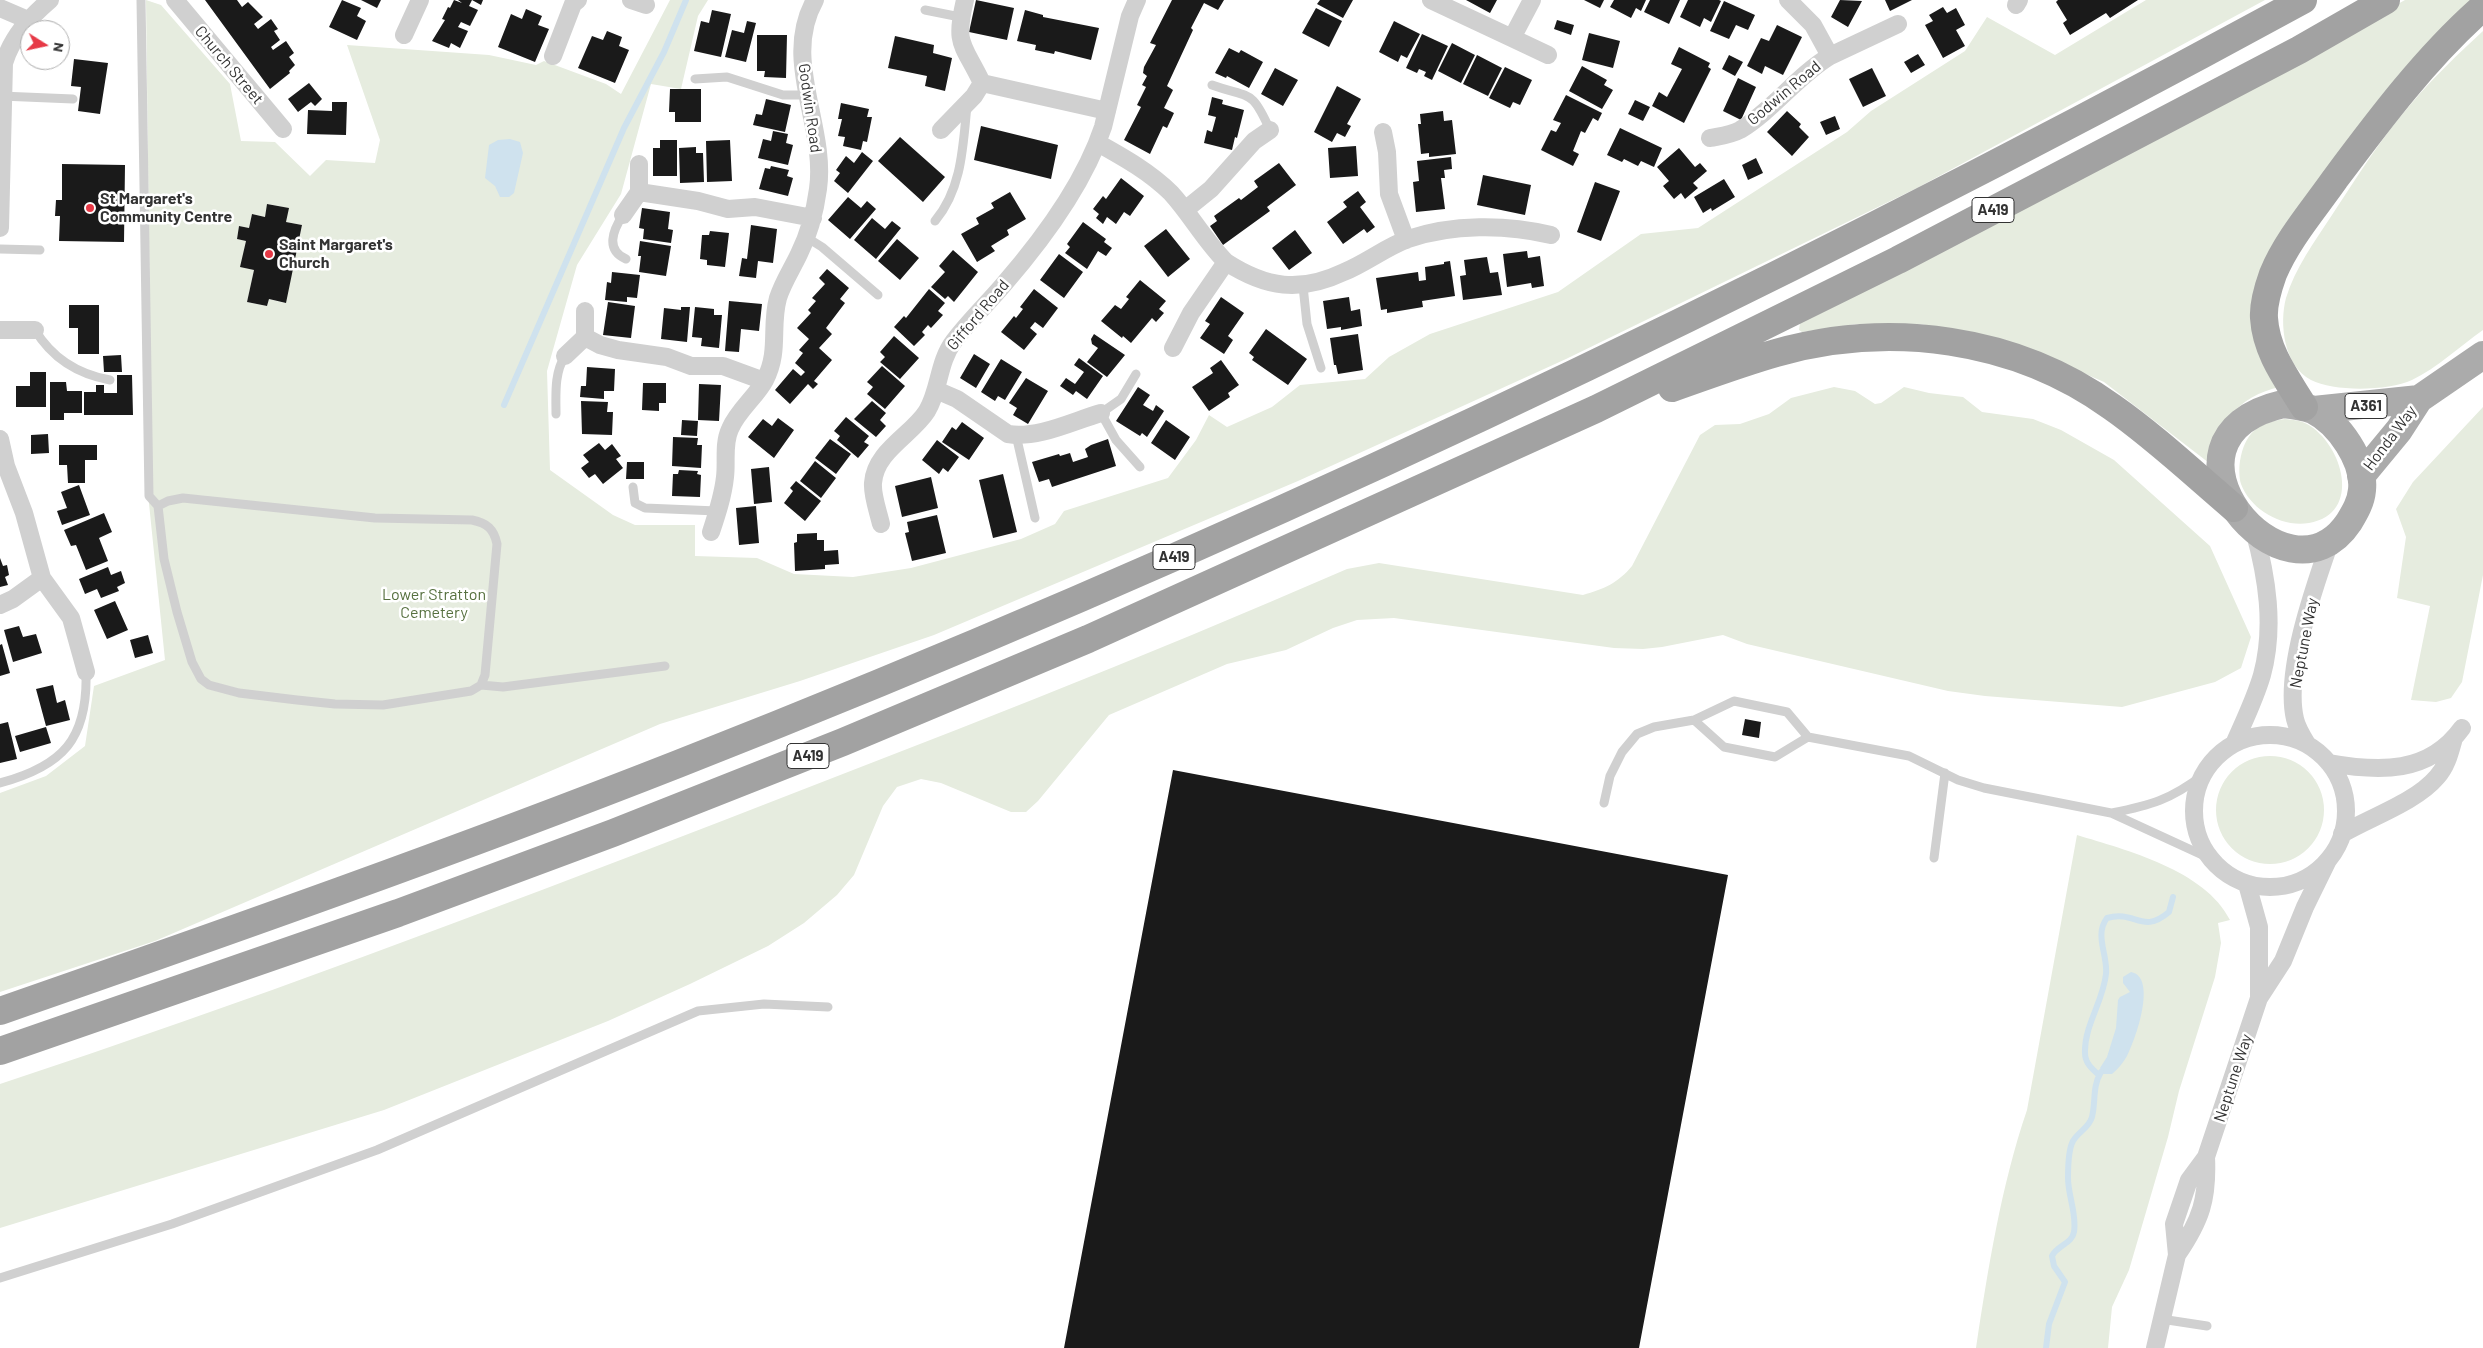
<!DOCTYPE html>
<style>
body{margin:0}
#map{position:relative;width:2483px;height:1348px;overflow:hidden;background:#fff;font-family:Barlow,sans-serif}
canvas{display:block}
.north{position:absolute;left:20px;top:20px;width:50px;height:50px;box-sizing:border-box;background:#fff;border:1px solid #adadad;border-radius:50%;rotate:100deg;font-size:14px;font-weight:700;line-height:20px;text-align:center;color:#333}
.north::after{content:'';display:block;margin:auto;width:18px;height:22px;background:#e63946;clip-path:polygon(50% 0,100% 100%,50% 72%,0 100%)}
</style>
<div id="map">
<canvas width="2483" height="1348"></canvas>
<div class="north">N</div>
</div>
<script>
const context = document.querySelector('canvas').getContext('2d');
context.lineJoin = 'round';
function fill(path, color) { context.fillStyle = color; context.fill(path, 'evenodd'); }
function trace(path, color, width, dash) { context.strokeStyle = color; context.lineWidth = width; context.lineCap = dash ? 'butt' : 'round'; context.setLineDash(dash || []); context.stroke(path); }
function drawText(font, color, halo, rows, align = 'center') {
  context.font = font + ' Barlow,sans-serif'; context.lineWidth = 5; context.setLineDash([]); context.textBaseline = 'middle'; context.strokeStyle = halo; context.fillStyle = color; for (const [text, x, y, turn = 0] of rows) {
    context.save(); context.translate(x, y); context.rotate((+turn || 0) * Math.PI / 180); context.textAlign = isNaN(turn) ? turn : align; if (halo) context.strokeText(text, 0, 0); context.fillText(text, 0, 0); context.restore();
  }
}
const green = new Path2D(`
 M146 0 161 5 230 84 241 141 275 142 310 176 326 160 375 163 380 140 347 45 489 55 536 65 544 61 606 84 621 94 670 0H708L698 16 681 89 651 84 621 194 577 265 547 371 550 470 613 515 635 525H695V556L757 558 794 574 853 577 911 568 1021 539 1055 524 1064 511 1168 478 1196 440 1209 415 1227 427 1272 407 1300 385 1365 379 1389 357 1430 334 1558 292 1641 234 1698 228 1847 132 1871 111 1965 51 1987 17 2055 55 2146 0H2265L1917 188 1566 359 1298 481 934 635 800 681 660 724 155 941 0 992V793L46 776 85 746 94 686 165 660 147 484H152ZM268 204 288 208 286 222 302 225 285 303 269 299 267 306 247 302 254 270 241 267 246 241 237 239 239 226 249 228 252 214 265 217Z
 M2405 0H2478L2264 265 2280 387C2260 391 2242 401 2229 417L2213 466 2104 382 2014 343 1921 324H1856L1802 332 1799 330 1800 323 2294 62Z
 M2483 31V330C2460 346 2437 368 2412 380 2388 391 2334 392 2311 380 2284 366 2279 324 2286 298 2295 268 2315 241 2332 215 2357 177 2381 138 2411 104 2433 78 2458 54 2483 31Z
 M1834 387 1855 391 1875 404 1881 403 1904 387 1929 393 1963 397 1982 412 2033 419 2061 430 2114 460 2210 546 2251 637 2241 668 2215 682 2122 707 1985 696 1948 691 1747 644 1723 635 1662 647 1643 649 1614 648 1394 618 1357 620 1333 628 1286 650 1227 664 1109 715 1038 801 1026 812H1011L941 783 921 779 897 787 883 806 854 875 837 895 804 923 768 946 690 984 608 1021 384 1110 0 1228V1084C243 1004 483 913 722 821 931 740 1141 659 1347 569L1379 563 1583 595C1604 589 1618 583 1632 566L1700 435 1715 425 1740 424 1769 414 1791 398Z
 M2483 407V575L2462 682 2451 698 2436 702 2411 700 2430 606 2397 598 2406 537 2396 509 2413 482Z
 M2285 419C2293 420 2300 420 2307 424 2343 444 2363 514 2309 523 2282 528 2250 509 2241 484 2239 478 2239 467 2240 461 2245 433 2257 423 2285 419Z
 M2216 810a54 54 0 1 1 108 0a54 54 0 1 1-108 0Z
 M2077 835C2126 850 2205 870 2230 920L2218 923 2221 943 2215 977 2179 1091 2168 1137 2129 1270 2112 1307 2108 1348H1976C1988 1269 2001 1186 2027 1110Z`);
const water = new Path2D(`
 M510 139 520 142 523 153 514 193 509 197H500L495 186 485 178 489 145 498 140Z
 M2131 972C2158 977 2135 1041 2127 1056 2123 1063 2118 1069 2112 1074H2103L2100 1068 2107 1057 2116 1028 2118 1000 2120 997 2130 992 2123 983V977Z`);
const stream = new Path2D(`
 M504 405 624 128 664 52 686 0
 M2099 1075C2092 1069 2085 1063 2085 1053 2084 1026 2103 1002 2106 974 2108 955 2094 935 2107 918 2136 910 2142 935 2169 912L2173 897
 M2046 1348 2049 1324 2065 1282 2054 1266 2052 1256C2057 1245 2072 1244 2074 1232 2077 1214 2068 1196 2068 1178 2068 1168 2068 1150 2073 1141 2079 1131 2089 1128 2092 1117 2096 1101 2092 1087 2101 1072`);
const building = new Path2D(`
 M205 0H237L242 7 248 2 263 17 254 24 258 29 271 19 278 29 274 31 280 40 271 47 273 50 286 41 294 53 289 57 295 65 289 71 290 73 270 89Z
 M342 0 361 8 357 16 366 21 357 40 329 27Z
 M361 0H381L377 8Z
 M454 0 462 3 458 0H483L481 5 472 0 469 6 478 10 470 26 461 22 458 27 468 31 460 48 451 43 449 48 432 41 445 20 442 19 448 7 450 8Z
 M976 0 1014 8 1007 40 969 32Z
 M1172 0H1224L1218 10 1204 3 1191 28 1193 30 1167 86 1173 90 1164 108 1174 113 1167 128 1163 126 1150 154 1124 140 1141 107 1137 105 1146 87 1142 85 1147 76 1143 73 1144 67 1156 45 1150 43Z
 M1320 0H1353L1343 18 1317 4Z
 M1466 0H1497L1490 13Z
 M1584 0H1604L1600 8Z
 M1614 0H1646L1641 11 1636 8 1631 18 1610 7Z
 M1650 0H1680L1669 24 1644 12Z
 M1688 0H1719L1721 1 1711 22 1704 18 1700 27 1680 17Z
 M1840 0 1862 1 1848 27 1831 17Z
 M1885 0H1912L1890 11Z
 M2058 0H2138L2110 18 2106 13 2070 35 2063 23 2067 20 2056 2Z
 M1724 1 1755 15 1748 30 1736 25 1729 39 1710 31Z
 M1943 7 1947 13 1956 8 1965 25 1956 30 1965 46 1943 58 1925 25 1933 21 1929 15Z
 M1316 8 1342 21 1329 47 1302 33Z
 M526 9 542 16 538 25 549 29 535 62 498 47 511 14 522 19Z
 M712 10 731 14 721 57 694 51 701 21 709 23Z
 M1025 10 1043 15V17L1099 28 1091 60 1055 51 1054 54 1035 50 1036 45 1017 41Z
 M1557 20 1574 25 1571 35 1554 29Z
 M747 21 756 23 746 62 725 57 732 30 744 33Z
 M1394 21 1420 34 1407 58 1401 55 1398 62 1379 52Z
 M1777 25 1802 37 1783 75 1765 66 1762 74 1747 66 1761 38 1769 41Z
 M607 31 622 37 619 46 629 50 615 83 578 68 592 36 603 40Z
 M1589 33 1620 41 1613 68 1582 60Z
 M1422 34 1448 46 1432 80 1424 76 1426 72 1419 69 1417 73 1406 68Z
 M757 35H787L786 78 764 77 765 71H757Z
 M895 36 934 45 933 53 952 58 945 91 925 86 927 76 888 68Z
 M1452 43 1475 55 1461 83 1438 71Z
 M1679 47 1710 63 1708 67 1711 69 1684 123 1652 106 1659 92 1667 97 1682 69 1671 64Z
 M1229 48 1239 53 1241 50 1263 62 1249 88 1227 76 1226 78 1215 73Z
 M1918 54 1925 65 1911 73 1904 62Z
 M1477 55 1502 68 1488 96 1463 84Z
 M1729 55 1743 62 1735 76 1722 69Z
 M74 59 108 63 100 114 78 111 81 87 71 86Z
 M1582 66 1607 80 1604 85 1613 90 1602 109 1569 91Z
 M1505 67 1532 80 1520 105 1513 102 1510 108 1489 98Z
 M1275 68 1298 80 1283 106 1261 94Z
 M1872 68 1886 96 1863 107 1849 79Z
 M1738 78 1756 87 1741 120 1723 111Z
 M309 83 322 99 315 106 311 102 298 112 288 99Z
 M1337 86 1361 99 1347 124 1351 126 1345 137 1337 133 1332 142 1314 132Z
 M670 89H701V122H675V112H669Z
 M1566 95 1602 113 1598 121 1593 118 1585 133 1581 131 1573 151 1579 154 1573 166 1541 150 1551 130 1556 132 1561 123 1553 120Z
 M1212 97 1223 100 1222 104 1244 110 1237 138 1235 137 1232 150 1204 143 1207 130 1212 132 1216 117 1208 115Z
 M766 99 791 105 785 132 753 125 756 114 762 115Z
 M1635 100 1650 107 1643 121 1628 114Z
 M332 102H347L346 135 307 134 308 110 332 111Z
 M841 103 869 109 867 117H872L867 142 863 141 861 150 843 146 845 137 838 136 842 119H838Z
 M1443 111 1444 121 1452 120 1456 154 1429 157V153L1421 154 1418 124H1421L1420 114Z
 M1787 111 1801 124 1799 127 1809 137 1792 156 1767 132Z
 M1835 116 1840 129 1826 135 1820 122Z
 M981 126 1058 145 1051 179 974 160Z
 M1620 128 1662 148 1654 167 1641 161 1638 166 1624 159 1622 162 1607 155Z
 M773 131 788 134 786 143 793 145 788 165 758 158 763 139 771 141Z
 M900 137 945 177 923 202 878 161Z
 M660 140H677V176H653V148H660Z
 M730 140 732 181 707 182 706 141Z
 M1356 146 1358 176 1330 178 1328 148Z
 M696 147V153H703L704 182 680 183 679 148Z
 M1679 148 1695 167 1700 163 1707 171 1693 183 1698 188 1685 199 1681 193 1674 199 1663 186 1669 181 1657 167Z
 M862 152 873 161 848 193 834 181 840 173 836 170 846 156 854 163Z
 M1451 157 1452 169 1444 170 1445 178H1441L1445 209 1416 212 1413 182 1419 181 1417 161Z
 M1756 158 1763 173 1748 180 1742 165Z
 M1279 163 1296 185 1267 207 1270 211 1223 245 1210 226 1217 221 1214 216 1239 198 1241 200 1258 187 1254 181Z
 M62 164 125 165 124 242 59 241 60 216H55L56 200H62Z
 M771 166 789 170 787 176 793 178 788 196 759 189 765 168 770 169Z
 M1483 175 1531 185 1525 215 1477 205Z
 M1121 178 1144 196 1130 216 1124 212 1116 224 1107 217 1103 224 1096 218 1099 214 1093 209 1103 196 1106 199Z
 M1724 179 1735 197 1712 211 1711 208 1703 213 1694 197Z
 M1595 182 1620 191 1601 241 1577 232Z
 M1358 191 1366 202 1360 207 1375 227 1367 233 1364 229 1343 244 1327 222 1347 207 1343 202Z
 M1010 192 1026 219 1007 230 1009 235 991 246 995 251 977 262 961 234 979 224 976 218 994 208 991 203Z
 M848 197 861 208 867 201 876 209 850 239 828 220Z
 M267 204 289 208 286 222 302 225 286 303 269 299 267 306 247 302 254 270 240 267 246 241 237 239 239 226 249 228 252 214 265 217Z
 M642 208 670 212 668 229 673 230 671 243 643 239 644 229 639 228Z
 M872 218 885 229 892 221 901 228 876 259 854 240Z
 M1083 222 1106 239 1104 242 1112 248 1106 256 1098 251 1087 269 1065 253 1070 247 1067 244Z
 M751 225 777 229 773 263 758 261 756 278 739 276 742 258 747 259Z
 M1166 229 1190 259 1168 277 1144 246Z
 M1295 230 1312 253 1289 270 1272 248Z
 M710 231 729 233 725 267 707 265V260L700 259 702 235H709Z
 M897 239 919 258 900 280 878 261Z
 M640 241 671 246 666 276 639 272 641 256H638Z
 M953 250 978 272 954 302 948 296 945 299 931 287 945 272 939 266Z
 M1527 251 1528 258 1540 256 1544 286 1532 288 1531 283 1507 287 1503 254Z
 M1059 254 1083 272 1064 298 1040 280Z
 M1487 257 1490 273 1498 272 1502 295 1463 300 1460 276 1466 275 1464 260Z
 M1450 261 1455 296 1422 301 1423 307 1387 313V309L1381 310 1376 278 1418 272 1419 281 1426 280 1425 267 1444 264V262Z
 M827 269 849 288 840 299 845 303 826 328 832 334 819 348 832 360 814 381 818 384 813 389 808 384 790 404 775 390 793 369 801 376 805 372 795 363 803 353 799 350 809 339 797 328 811 313 808 310 816 301 812 298 825 284 819 278Z
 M612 272 640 275 637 298 627 297V302L605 300 607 282 611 283Z
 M1140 280 1166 301 1159 309 1164 313 1156 322 1152 318 1131 343 1123 336 1122 338 1101 321 1115 305 1121 309 1129 299 1126 297Z
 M929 289 945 303 938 311 943 315 931 328 928 325 922 332 925 335 914 346 894 327 904 316 906 318Z
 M1034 289 1058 308 1043 328 1035 322 1030 328 1037 334 1024 350 1001 332 1014 316 1016 318 1023 309 1020 307Z
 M1221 297 1244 313 1228 336 1233 340 1224 354 1200 338 1210 324 1205 321Z
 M1349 297 1351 311 1360 309 1362 326 1341 330V327L1327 329 1323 301Z
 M729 301 762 304 759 331 741 329 739 352 725 351Z
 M608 302 635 306 631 338 603 335Z
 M69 305H99V354H78V328H69Z
 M681 307H690L687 342 661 339 664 308 681 310Z
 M695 307 714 309V315H722L719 348 701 346 702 338 692 337Z
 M1266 329 1307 359 1288 385 1252 360 1254 357 1249 353Z
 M1094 334 1125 355 1107 377 1087 362 1098 348 1092 344 1091 339Z
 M1358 334 1363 370 1338 374 1336 365H1334L1330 338Z
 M894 336 919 358 900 379 880 362 885 357 880 352Z
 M974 354 990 364 976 388 960 378Z
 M121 355 122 372H104L103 356Z
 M1079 358 1103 376 1087 399 1076 391 1073 395 1060 386 1066 378 1075 384 1084 372 1074 365Z
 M1001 359 1022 372 1005 400 998 396 995 401 981 392Z
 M1221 360 1239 385 1228 393 1230 397 1209 411 1192 387 1213 373 1210 368Z
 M882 366 905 386 885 409 867 394 873 387 867 382Z
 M587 367 615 369 614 391H604V399L580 397 581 386H586Z
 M30 372H46V407H16V386H30Z
 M117 375H132L133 415H84V392H96V385H104V393H117Z
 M1026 378 1048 391 1028 424 1013 415 1017 408 1009 403Z
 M50 382H66L67 391H82V413H64V420H50Z
 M643 383H666V403H659V411L642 410Z
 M699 384 721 385 719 421 698 420Z
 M1138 387 1150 395 1143 405 1153 411 1156 405 1164 411 1147 437 1142 433 1140 436 1116 421Z
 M581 401 608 402 607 412H613L612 435 582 434Z
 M872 401 886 413 880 420 886 426 876 437 854 419Z
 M846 417 869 436 864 442 869 445 858 458 837 440 840 436 834 431Z
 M778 418 794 430 774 458 748 437 763 419 772 426Z
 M682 420 698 421 697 436 681 435Z
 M1166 420 1190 437 1175 460 1151 443Z
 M962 422 984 438 969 460 942 442 952 427 956 430Z
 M48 434 49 453 31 454V435Z
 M673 437 698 438 697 445H702L701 468 672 466Z
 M830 439 851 454 836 474 815 458Z
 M1108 439 1116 466 1052 487 1049 479 1039 482 1032 462 1059 454 1060 456 1070 453 1073 462 1088 457 1085 449 1091 445Z
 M937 440 959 457 948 472 943 468 939 474 922 460Z
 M599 443 605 450 612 444 621 456 616 459 623 468 603 484 595 474 589 478 581 468 589 462 583 455Z
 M59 445H97V460H85V483H68L67 465H59Z
 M815 461 836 478 821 498 800 481Z
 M627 462H644V479H626Z
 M769 467 772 502 754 504 751 469Z
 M679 470 698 471 697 474 701 475 700 497 672 496 673 474H678Z
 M1003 474 1017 532 993 538 979 480Z
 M931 477 938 508 902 517 895 486Z
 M796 481 821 501 805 521 784 503 793 491 790 488Z
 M79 485 90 515 62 525 57 511 67 508 61 492Z
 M756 506 759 543 739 545 736 508Z
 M104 513 112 532 99 538 108 561 86 570 76 545 71 546 64 530Z
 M937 515 946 553 912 561 905 533 909 532 907 522Z
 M817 533V540H824V551L838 550 839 564 825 565V569L795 571 794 543 797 542V534Z
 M0 558 3 566 7 565 9 575 5 577 8 585 0 587Z
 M108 567 111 575 121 571 125 583 117 587 119 591 101 598 97 589 85 594 79 579Z
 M115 601 128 630 107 639 94 610Z
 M19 626 23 637 36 634 42 653 13 662 4 630Z
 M148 635 153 653 135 658 130 640Z
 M2 644 10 673 0 676V645Z
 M53 685 57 703 65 700 70 720 46 726 36 689Z
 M1745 719 1761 722 1759 738 1742 735Z
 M8 722 17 759 0 763V724Z
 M46 727 51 743 20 752 15 736Z
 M1173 770 1728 875 1639 1348H1064Z`);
const service = new Path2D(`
 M141 0 149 496 158 506 164 559 177 612 192 662 201 679 209 685 239 693 297 700 335 704 383 705 471 691 481 685 485 675 497 544C494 529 487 523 472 520L375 518 183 498 168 501 158 506
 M925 10 960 17
 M695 79 727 77 783 95H807
 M1212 85C1251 99 1251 88 1270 130
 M1 96 73 99
 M623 215C613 230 605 250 626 259
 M935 221C962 189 963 146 967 105
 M806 237 822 247 878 295
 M0 249 40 250
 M1303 286 1307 324 1321 368
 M35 330C52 358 77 374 110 380
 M1136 374 1121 399 1101 413 1116 440 1140 467
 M556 414C556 395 554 373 565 356
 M1016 435 1035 518
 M633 487 635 503 645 508 717 511
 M481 685 503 687 665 666
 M1694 720 1724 747 1775 757 1808 737
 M0 783C63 766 88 739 86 672
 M1604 803 1610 776 1622 752 1637 734 1654 727 1694 720 1734 701 1787 712 1808 737 1909 756 1958 780 1984 788 2111 813 2211 859
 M2112 813C2151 805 2170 800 2203 775
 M1934 858 1945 773
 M0 1278 172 1224 377 1150 698 1011 764 1004 828 1007
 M2161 1319 2207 1326`);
const minor = new Path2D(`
 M175 0 283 129
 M631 0 646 5
 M965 0C954 46 963 43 982 83
 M1431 0 1512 38 1532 0
 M1788 0 1813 25 1830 56 1898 24
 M2016 5 2019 0
 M0 8 28 20
 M404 35 420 0
 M1512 38 1548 55
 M553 56 573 4 578 0
 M941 130 974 96 982 83 1107 111
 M1383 132 1387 152 1389 194 1406 240
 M1710 138C1720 136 1731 135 1740 130 1773 110 1797 76 1830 56
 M1098 143C1123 157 1150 172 1171 193 1191 215 1205 241 1226 262L1191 313 1173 348
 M639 164V192
 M1185 210 1211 189 1254 141 1270 130
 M623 215 639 192 698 201 728 209 755 207 813 218
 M0 228 4 63C12 37 29 18 50 0
 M1226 262C1266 288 1300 293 1344 272 1366 263 1386 247 1408 239 1452 224 1506 224 1551 235
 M585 311V337L600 345 618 350 667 357 691 366H723L764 381
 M0 330H35
 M565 356 585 337
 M936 390 957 399 1008 434C1038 439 1073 421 1101 413
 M0 439 6 466 24 513 42 578 13 599 0 605
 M881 524C878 511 872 495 873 483 875 451 912 435 927 411 940 389 938 362 954 341 969 321 988 303 1004 284 1043 239 1084 184 1103 127L1130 16 1137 0
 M711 532C717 514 723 496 725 477 727 461 723 444 730 429 738 410 756 397 765 380 780 351 770 327 778 298 783 282 792 269 799 254 809 234 815 211 818 189 827 126 781 60 815 0
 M42 578 71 618 86 672
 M2194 811a76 76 0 1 1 152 0a76 76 0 1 1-152 0Z
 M2234 744C2244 721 2255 699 2262 675 2275 627 2267 577 2254 530
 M2307 744C2302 736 2297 728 2295 719 2284 672 2314 588 2330 542
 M2329 763C2379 772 2429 774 2462 728
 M2342 834C2371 817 2416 802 2437 777 2447 766 2450 752 2454 738
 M2247 884 2259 927V998
 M2177 1255C2201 1220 2208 1199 2206 1157
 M2155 1348 2177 1255 2174 1224 2189 1180 2206 1157 2259 998 2283 961 2305 907 2328 860`);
const primary = new Path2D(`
 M2283 404C2293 405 2303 406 2313 410 2339 423 2365 461 2362 490 2361 502 2355 512 2349 522 2286 617 2136 438 2283 404Z
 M2314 410 2419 399
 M2361 476 2399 430 2419 399 2483 355`);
const trunk = new Path2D(`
 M1672 388C1706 376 1741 363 1776 353 1890 321 2015 337 2112 407 2155 437 2194 474 2234 508
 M2304 407C2287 379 2266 352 2264 318 2263 304 2268 288 2273 274 2287 240 2314 209 2335 179 2379 120 2427 56 2483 7
 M0 1011C227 932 454 852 678 764 1236 545 1777 287 2303 0
 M0 1051 398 913 613 833 843 742 1088 639 1596 409 1898 260 2299 50 2386 0`);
const markers = [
 [90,208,5,"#e63946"],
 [269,254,5,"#e63946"]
];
const shields = [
 [1993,210,42],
 [2366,406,42],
 [1174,557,42],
 [808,756,42]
];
const shieldNames = [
 ["A419",1993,210],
 ["A361",2366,406],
 ["A419",1174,557],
 ["A419",808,756]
];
const streetNames = [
 ["Church Street",229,65,50],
 ["Godwin Road",1784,93,-40],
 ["Godwin Road",810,108,82],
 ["Gifford Road",978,315,-50],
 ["Honda Way",2390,438,-53],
 ["Neptune Way",2304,643,-79],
 ["Neptune Way",2233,1078,-72]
];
const poiNames = [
 ["St Margaret's",100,199],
 ["Community Centre",100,217],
 ["Saint Margaret's",279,245],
 ["Church",279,263]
];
const parkNames = [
 ["Lower Stratton",434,595],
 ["Cemetery",434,613]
];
fill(green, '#e6ecdf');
fill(water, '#cfe2ee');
trace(stream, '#cfe2ee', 6);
fill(building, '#1a1a1a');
trace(service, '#d0d0d0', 9);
trace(minor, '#d0d0d0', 18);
trace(primary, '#ababab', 28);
trace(trunk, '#a2a2a2', 28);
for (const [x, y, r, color] of markers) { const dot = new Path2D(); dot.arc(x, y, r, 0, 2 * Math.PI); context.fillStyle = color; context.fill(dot); trace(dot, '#fff', 2); }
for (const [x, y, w] of shields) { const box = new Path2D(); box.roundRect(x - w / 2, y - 12.5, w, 25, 4); context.fillStyle = '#fff'; context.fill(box); trace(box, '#333', 1); }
drawText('bold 15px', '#333', null, shieldNames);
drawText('16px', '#333', '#fff', streetNames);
drawText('bold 16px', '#333', '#fff', poiNames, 'left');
drawText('16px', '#56703f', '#fff', parkNames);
</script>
